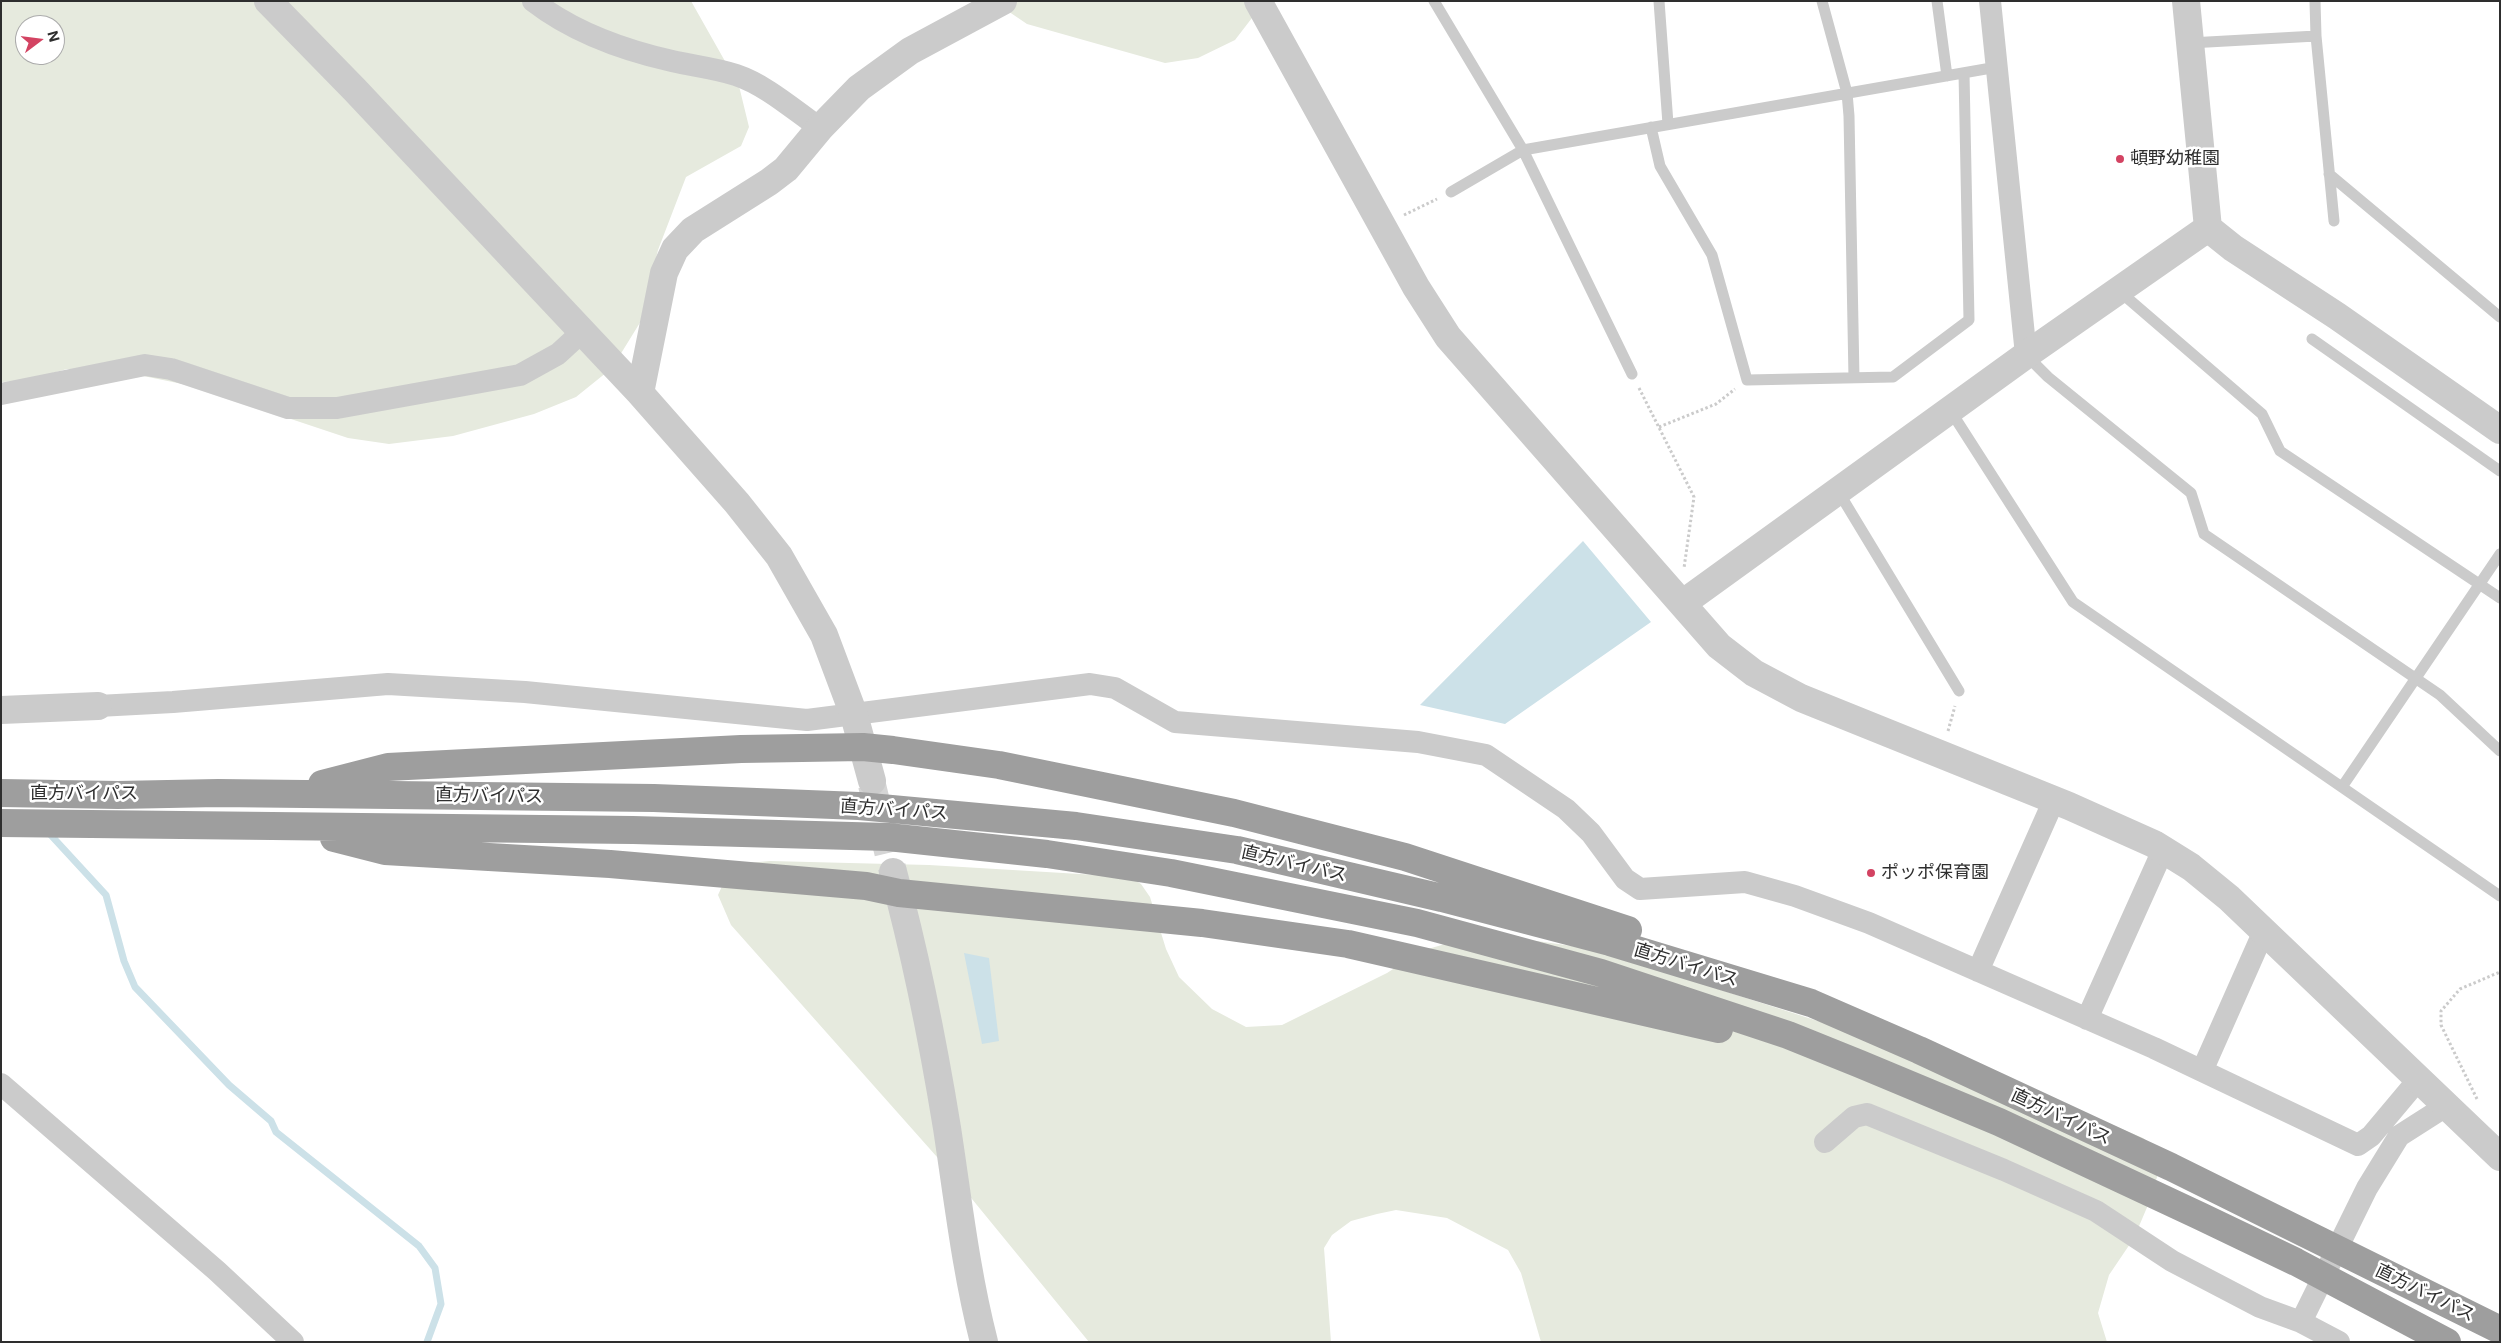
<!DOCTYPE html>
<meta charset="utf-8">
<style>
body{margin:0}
#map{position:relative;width:2501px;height:1343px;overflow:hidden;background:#fff;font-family:Inter,sans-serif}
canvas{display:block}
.frame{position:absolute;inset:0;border:2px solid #2e2e2e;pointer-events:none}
.north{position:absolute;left:15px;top:15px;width:50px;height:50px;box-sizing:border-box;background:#fff;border:1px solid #ababab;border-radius:50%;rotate:75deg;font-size:14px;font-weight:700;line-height:20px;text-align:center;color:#2e2e2e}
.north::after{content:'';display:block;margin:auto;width:18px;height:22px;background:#d34362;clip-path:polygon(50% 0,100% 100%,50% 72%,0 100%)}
</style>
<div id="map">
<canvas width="2501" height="1343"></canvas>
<div class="frame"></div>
<div class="north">N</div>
</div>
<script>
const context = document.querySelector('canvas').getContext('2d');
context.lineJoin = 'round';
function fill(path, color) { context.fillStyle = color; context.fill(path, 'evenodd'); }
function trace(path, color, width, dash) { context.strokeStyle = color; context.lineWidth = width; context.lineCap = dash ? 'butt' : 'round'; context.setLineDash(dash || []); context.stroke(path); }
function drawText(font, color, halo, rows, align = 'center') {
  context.font = font + ' Inter,"Noto Sans JP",sans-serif'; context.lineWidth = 5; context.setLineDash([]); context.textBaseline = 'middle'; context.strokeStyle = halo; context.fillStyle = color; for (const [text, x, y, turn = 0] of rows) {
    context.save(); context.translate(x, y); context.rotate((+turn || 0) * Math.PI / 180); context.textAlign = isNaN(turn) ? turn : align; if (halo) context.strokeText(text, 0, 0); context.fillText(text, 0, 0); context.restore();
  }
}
const green = new Path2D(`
 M1 1H691L739 86 749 127 741 146 686 177 658 250 641 321 612 368 576 397 534 414 453 436 389 444 348 438 192 386 119 371 67 369 24 381 1 382ZM25 25H55V55H25Z
 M997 1H1265L1235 40 1198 58 1165 63 1027 24 999 5Z
 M770 861 929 865 1130 877 1141 884 1150 897 1166 949 1179 977 1212 1009 1246 1027 1282 1025 1387 973 1421 951 1452 942 1490 936 1537 941 1593 949 2024 1087 2143 1138 2154 1147 2160 1168 2148 1205 2134 1238 2109 1275 2098 1313 2107 1342H1541L1521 1273 1508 1250 1447 1218 1396 1210 1377 1214 1351 1221 1332 1235 1324 1248 1331 1342H1089L945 1166 731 925 718 895 723 884 748 863Z`);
const water = new Path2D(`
 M1583 541 1651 622 1505 724 1420 705Z
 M964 953 989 958 999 1041 982 1044Z`);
const stream = new Path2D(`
 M48 832 106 895 124 961 135 987 229 1085 271 1121 276 1132 419 1246 435 1268 441 1304 427 1342`);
const tertiaryTunnel = new Path2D(`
 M872 785 893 872`);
const path = new Path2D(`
 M1404 215 1437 199
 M1639 388 1694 497 1684 568
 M1659 427 1716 404 1735 389
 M1948 731 1955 706
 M2477 1099 2441 1025V1011L2460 989 2500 972`);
const service = new Path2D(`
 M1434 1 1523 150 1632 374
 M1659 1 1668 124
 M1822 1 1847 93 1849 116 1854 378
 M1937 1 1947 76
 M2315 1 2316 36 2334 221
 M2190 43 2316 36
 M1651 127 1660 166 1712 255 1747 380 1893 377 1969 320 1964 73
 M2329 174 2500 317
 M1451 192 1523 150 1997 67
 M2118 290 2262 414 2280 451 2500 598
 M2312 339 2500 471
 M2026 355 2048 377 2191 493 2204 534 2440 695 2500 751
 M1950 410 2073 602 2500 896
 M1838 491 1959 691
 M2342 787 2500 554`);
const minor = new Path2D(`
 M533 1C573 32 623 50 672 61 693 66 715 68 736 75 766 85 794 110 820 128
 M1990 1 2026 355
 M1 394 145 365 171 369 288 408H337L520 375 558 354 583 331
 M98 706 173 702 388 684 525 692 807 720 1090 684 1115 688 1175 722 1418 742 1486 755 1566 809 1591 833 1625 879 1640 889 1745 882 1795 896 1869 923 2154 1048 2358 1145 2371 1136 2418 1080
 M1978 971 2054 800
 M2087 1019 2163 850
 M2202 1071 2264 931
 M1 1084 217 1271 293 1342
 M1825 1142 1854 1117 1867 1114 2004 1170 2096 1211 2172 1261 2260 1307 2301 1322 2339 1342
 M2301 1322 2367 1188 2399 1136 2446 1106`);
const tertiary = new Path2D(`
 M268 1 355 90 640 393 737 503 779 556 824 635 854 715 872 781
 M1258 1 1416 287 1448 337 1719 646 1754 673 1801 698 2069 806 2154 844 2191 867 2229 898 2500 1157
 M2186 1 2208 228 2233 248 2337 316 2500 430
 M640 393 664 273 675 249 693 230 769 182 786 169 820 128 859 88 910 51 1003 1
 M1683 603 2026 355 2208 228
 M1 710 98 706
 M893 872C916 956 933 1042 947 1128 958 1200 966 1272 984 1342`);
const trunk = new Path2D(`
 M322 784 388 767 741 749 863 747 893 750 999 765 1234 813 1405 857 1628 930
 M1 793 118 795 218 793 654 798 859 806 1076 826 1237 850 1442 898 1610 942 1811 1003 1919 1050 2171 1167 2500 1330
 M1 823 633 830 888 837 1047 854 1171 873 1417 923 1601 973 1788 1035 1860 1064 1999 1122 2200 1216 2296 1262 2447 1342
 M334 838 385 851 610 864 866 886 899 893 1202 923 1348 944 1719 1029`);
const markers = [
 [2120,159,5,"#d34362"],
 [1871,873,5,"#d34362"]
];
const poiNames = [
 ["頓野幼稚園",2130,159],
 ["ポッポ保育園",1881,873]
];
const streetNames = [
 ["直方バイパス",84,794],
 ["直方バイパス",489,796,1],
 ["直方バイパス",894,810,4],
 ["直方バイパス",1294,864,13],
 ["直方バイパス",1686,965,17],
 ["直方バイパス",2061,1117,25],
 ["直方バイパス",2425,1293,26]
];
fill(green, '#e6eade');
fill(water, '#cce1e8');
trace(stream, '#cce1e8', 7);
trace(tertiaryTunnel, '#d5d5d5', 28, [28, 14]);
trace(path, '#cbcbcb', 3, [2.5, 2.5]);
trace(service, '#cbcbcb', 11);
trace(minor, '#cbcbcb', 22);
trace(tertiary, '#cbcbcb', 28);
trace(trunk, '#9e9e9e', 28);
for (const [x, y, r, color] of markers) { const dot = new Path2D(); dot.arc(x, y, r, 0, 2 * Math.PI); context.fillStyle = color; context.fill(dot); trace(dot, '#fff', 2); }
drawText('18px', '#2e2e2e', '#fff', poiNames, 'left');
drawText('18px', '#2e2e2e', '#fff', streetNames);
</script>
